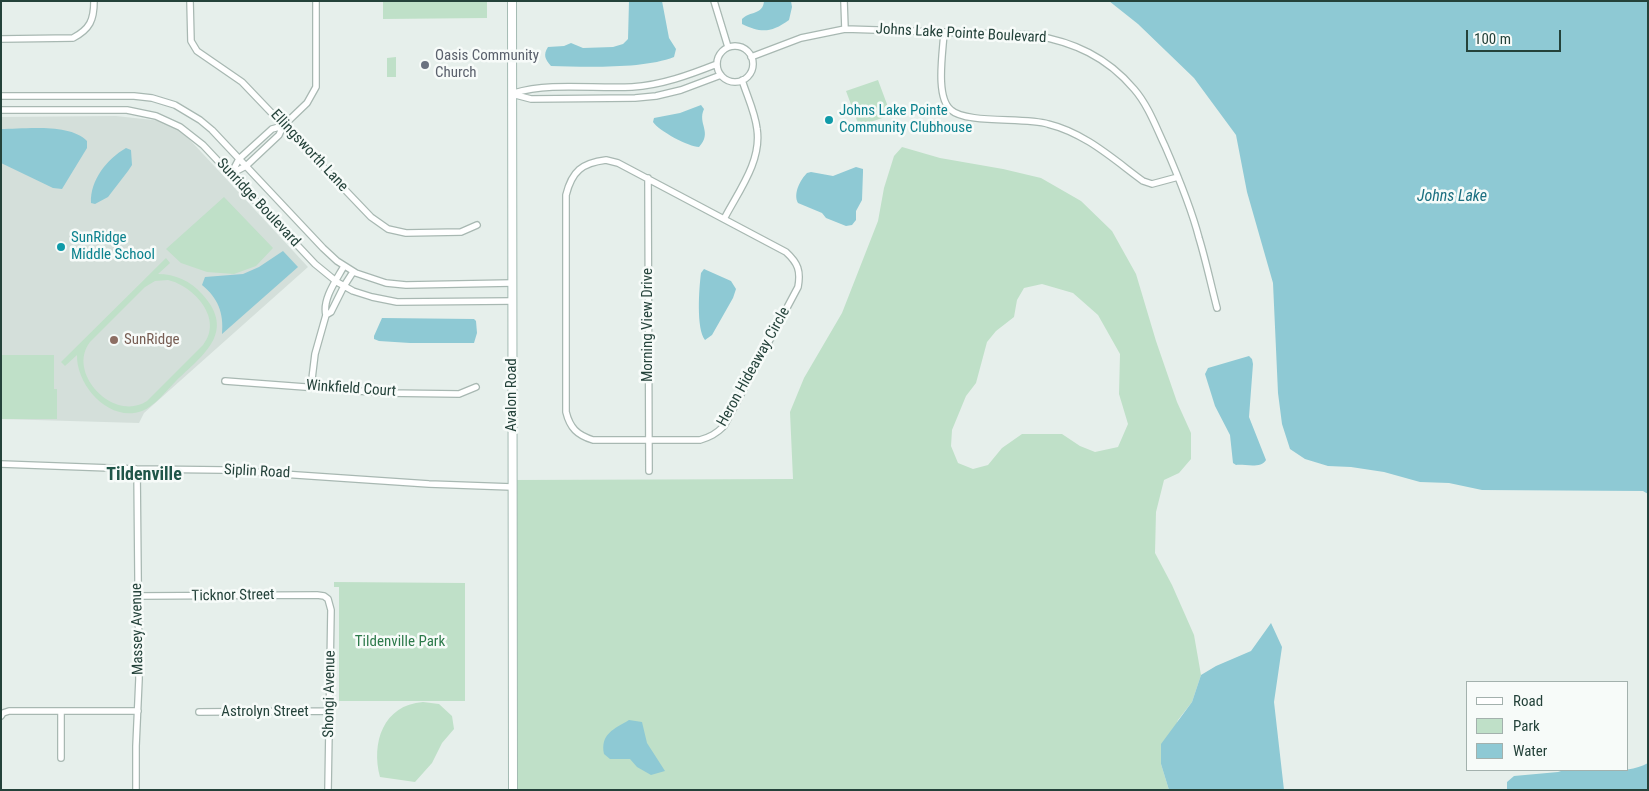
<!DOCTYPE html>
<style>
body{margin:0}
#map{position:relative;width:1649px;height:791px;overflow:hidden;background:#e6efeb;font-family:"Roboto Condensed",sans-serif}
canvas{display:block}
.frame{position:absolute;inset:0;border:2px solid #24423a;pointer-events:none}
.legend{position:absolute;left:1466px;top:681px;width:162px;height:90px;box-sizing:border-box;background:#f7fbf9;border:1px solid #a3b1ad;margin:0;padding:6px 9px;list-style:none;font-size:15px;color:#24423a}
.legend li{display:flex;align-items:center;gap:10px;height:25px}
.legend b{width:25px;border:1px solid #a3b1ad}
.scale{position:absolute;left:1466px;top:30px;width:95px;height:22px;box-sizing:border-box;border:2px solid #24423a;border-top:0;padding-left:6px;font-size:15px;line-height:18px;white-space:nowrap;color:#24423a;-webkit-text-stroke:4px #f7fbf9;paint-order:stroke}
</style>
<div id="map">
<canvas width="1649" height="791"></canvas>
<div class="frame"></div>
<ul class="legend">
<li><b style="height:6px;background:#fff"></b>Road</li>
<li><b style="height:14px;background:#bfe0c8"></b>Park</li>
<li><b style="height:14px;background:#8ec9d4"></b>Water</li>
</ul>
<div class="scale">100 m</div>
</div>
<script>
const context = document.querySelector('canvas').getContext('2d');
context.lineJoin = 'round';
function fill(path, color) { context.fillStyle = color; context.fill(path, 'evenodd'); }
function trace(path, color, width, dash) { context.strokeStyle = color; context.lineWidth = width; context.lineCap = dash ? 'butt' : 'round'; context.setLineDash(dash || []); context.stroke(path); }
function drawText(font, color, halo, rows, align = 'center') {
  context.font = font + ' "Roboto Condensed",sans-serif'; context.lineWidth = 5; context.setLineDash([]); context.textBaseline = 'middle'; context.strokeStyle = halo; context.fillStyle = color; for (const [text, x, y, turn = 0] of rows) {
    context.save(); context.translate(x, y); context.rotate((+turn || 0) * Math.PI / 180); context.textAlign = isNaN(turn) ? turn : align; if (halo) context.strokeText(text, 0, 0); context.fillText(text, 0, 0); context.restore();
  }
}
const built = new Path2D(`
 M116 116 171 122 191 141 308 267 144 413 139 423 1 419V117Z`);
const green = new Path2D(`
 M383 1H487V18L383 19Z
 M396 57V77H387V58Z
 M878 80 891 115 859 126 846 91Z
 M902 147 940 158 1003 169 1041 178 1081 201 1112 231 1136 274 1156 341 1177 402 1191 433V459L1179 473 1164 480 1156 512 1155 553 1172 585 1194 635 1201 675 1192 702 1178 720 1161 764 1169 790H513L512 480 793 479 790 412 804 378 842 313 878 221 884 188 894 156ZM1042 284 1073 293 1098 315 1120 354 1119 394 1128 424 1118 447 1095 452 1080 446 1062 434H1022L1002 448 988 465 973 469 958 463 951 446 952 430 966 396 976 383 987 342 996 331 1014 317 1017 300 1024 288Z
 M224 197 273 248 256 266 234 274 207 272 181 263 166 249Z
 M166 258 170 263 158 274C175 274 191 281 202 294 237 332 203 355 176 381 166 391 155 406 142 411 109 423 76 385 77 355L65 366 61 362ZM168 280C194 286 224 319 203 345L147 401C114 423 66 373 90 342L145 287 155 281Z
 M1 355H54V389H57V419H2Z
 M334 582 465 583V701H339V587H334Z
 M423 702 439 704 452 716 454 729 442 743 432 763 415 782 380 777C371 743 383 705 423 702Z`);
const water = new Path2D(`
 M629 1H662L669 38 676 49 674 57C644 69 585 67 551 66 545 59 543 55 548 47L564 46 571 43 583 48 613 47 623 44 628 39Z
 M764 1H791L792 7 789 20C771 33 761 33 742 24V19C750 11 763 15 764 1Z
 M1109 1H1648V494L1643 491 1482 490 1449 483 1420 482 1384 472 1351 467 1328 466 1305 459 1290 449 1282 424 1278 393 1273 283 1247 192 1236 135 1194 78 1138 24Z
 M701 105 704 109C697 124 713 132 699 147 689 147 659 131 653 122L654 118 680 113Z
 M1 129C24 129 70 123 87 141V148L62 189 53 188 1 163Z
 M126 148 131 150 132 165 128 171 108 197 95 204 91 203C90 180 107 159 126 148Z
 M856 167 863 169V172L862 200 856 211V220L852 225 846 226 826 218 822 213 798 203C793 194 800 180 807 173L811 172 833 176Z
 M283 251 298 267 222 334C224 313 218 298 202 285L205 277 243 274 259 267Z
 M704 269 731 281 736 289 733 298 712 335 705 340C696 329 699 288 701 273Z
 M382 318 474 319 476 321 477 333 474 343H410L379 341 374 339V336Z
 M1249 356 1252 359 1253 364 1249 417 1266 460C1261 469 1245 464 1236 465L1233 463 1230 435 1215 406 1205 374 1208 368Z
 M1271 623 1282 647 1274 702 1284 790H1169L1161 764V744L1192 702 1201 675 1216 666 1251 651Z
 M629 720 642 722 647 743 665 771 651 775 637 767 630 759H610L604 754C600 734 614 729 629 720Z
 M1648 763V790H1507V782L1514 776 1558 772 1564 770C1589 770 1627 775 1648 763Z`);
const minor = new Path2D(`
 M190 1 191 41 197 51 242 82 371 217 388 229 406 233 461 232 477 225
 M714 1 728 47
 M844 1 845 29
 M944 32C943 52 935 97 951 110 966 124 1025 117 1048 124 1085 133 1113 159 1143 181L1152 184 1178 177
 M1 39 73 38C90 29 94 20 94 1
 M717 64a18 18 0 1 1 36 0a18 18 0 1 1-36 0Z
 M751 57 801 38 845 29 1033 35C1074 42 1107 57 1134 89 1148 105 1156 127 1165 146 1178 176 1191 207 1199 238 1206 261 1211 285 1217 308
 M514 93C551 82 593 89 632 87 662 85 689 75 717 64
 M512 94 531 99 635 98 656 96 681 90 721 75
 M1 96H134L152 98 175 105 200 120 212 130 323 248 337 261 356 273 386 283 406 285 512 283
 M1 110H127L156 116 180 127 203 145 315 264 337 282 353 291 372 297 397 302 512 301
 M606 160 618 163 786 252C798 263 801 271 798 287L724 426C716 434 710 437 700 440H593C577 435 570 428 566 412V195C572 171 582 163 606 160Z
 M231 174 246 166 279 135 283 126 307 103 316 87V1
 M231 174 239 159 272 129 283 126
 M648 178 649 471
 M724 219C738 192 762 161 757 129 755 112 747 96 742 80
 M344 266C337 279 322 299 326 315L331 312 344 286 353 272
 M225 381 385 393 459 394 476 387
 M311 387 315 354 326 315
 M1 464 137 469 223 470 429 484 512 487
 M138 596 317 595 324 596 328 599 331 610 328 790
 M61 711V758
 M199 712 330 711
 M1 716 3 713 9 711H138
 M136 790V746L139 679 137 469`);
const secondary = new Path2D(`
 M512 1 513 790`);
const markers = [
 [425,65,5,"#6b7280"],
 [829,120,5,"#0f9aa8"],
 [61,247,5,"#0f9aa8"],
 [114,340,5,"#8d6e63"]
];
const streetNames = [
 ["Johns Lake Pointe Boulevard",961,34,3],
 ["Ellingsworth Lane",309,151,47],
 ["Sunridge Boulevard",258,203,47],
 ["Morning View Drive",648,325,-90],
 ["Heron Hideaway Circle",754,367,-61],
 ["Winkfield Court",351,389,4],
 ["Avalon Road",512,395,-90],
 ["Siplin Road",257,472,3],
 ["Ticknor Street",233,596,-1],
 ["Massey Avenue",138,629,-91],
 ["Shongi Avenue",330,694,-89],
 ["Astrolyn Street",265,712]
];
const worshipNames = [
 ["Oasis Community",435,56],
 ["Church",435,73]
];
const cultureNames = [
 ["Johns Lake Pointe",839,111],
 ["Community Clubhouse",839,128],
 ["SunRidge",71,238],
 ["Middle School",71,255]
];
const educationNames = [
 ["SunRidge",124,340]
];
const parkNames = [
 ["Tildenville Park",400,642]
];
const waterNames = [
 ["Johns Lake",1452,197]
];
const quarterNames = [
 ["Tildenville",144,475]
];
fill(built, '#d4dfda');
fill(green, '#bfe0c8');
fill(water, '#8ec9d4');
trace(minor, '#a8b8b2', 8);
trace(secondary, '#a4bbb3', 10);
trace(minor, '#fff', 5.5);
trace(secondary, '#fff', 8);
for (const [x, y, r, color] of markers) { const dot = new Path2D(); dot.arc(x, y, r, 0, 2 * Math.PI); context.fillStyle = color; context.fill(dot); trace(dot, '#f7fbf9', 2); }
drawText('15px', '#24423a', '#f7fbf9', streetNames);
drawText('15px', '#5b616d', '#f7fbf9', worshipNames, 'left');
drawText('15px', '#0d838f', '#f7fbf9', cultureNames, 'left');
drawText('15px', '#785e54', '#f7fbf9', educationNames, 'left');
drawText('15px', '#2d7a4b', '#f7fbf9', parkNames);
drawText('italic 16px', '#1c6f80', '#f7fbf9', waterNames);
drawText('bold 18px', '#1f5548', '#f7fbf9', quarterNames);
</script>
